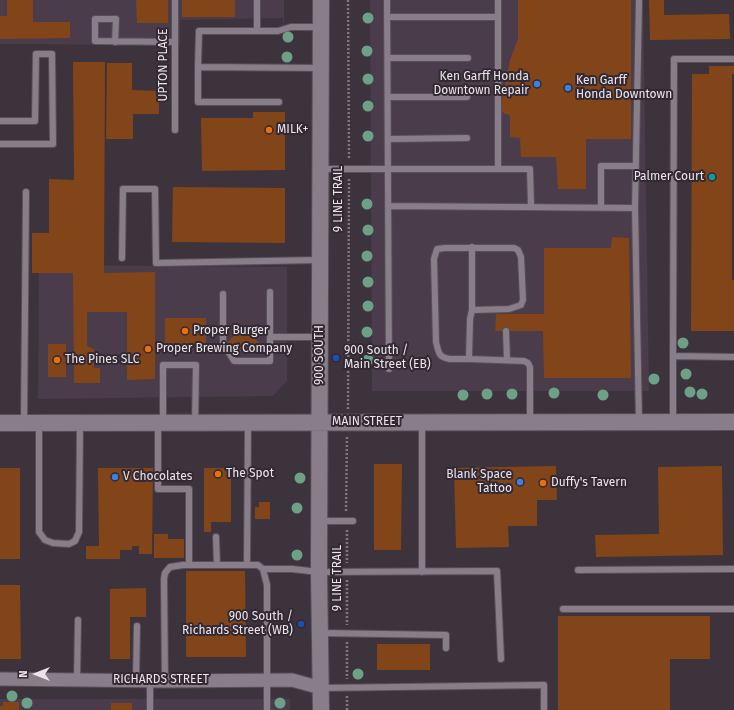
<!DOCTYPE html>
<style>
body{margin:0}
#map{position:relative;width:734px;height:710px;overflow:hidden;background:#3d333d;font-family:"Fira Sans",sans-serif}
canvas{display:block}
.north{position:absolute;left:16px;top:654px;width:40px;height:40px;-webkit-text-stroke:3px #322933;paint-order:stroke;rotate:270deg;font-size:11px;font-weight:700;line-height:16px;text-align:center;color:#ebe5eb}
.north::after{content:'';display:block;margin:auto;width:14px;height:18px;background:#ebe5eb;clip-path:polygon(50% 0,100% 100%,50% 72%,0 100%)}
</style>
<div id="map">
<canvas width="734" height="710"></canvas>
<div class="north">N</div>
</div>
<script>
const context = document.querySelector('canvas').getContext('2d');
context.lineJoin = 'round';
function fill(path, color) { context.fillStyle = color; context.fill(path, 'evenodd'); }
function trace(path, color, width, dash) { context.strokeStyle = color; context.lineWidth = width; context.lineCap = dash ? 'butt' : 'round'; context.setLineDash(dash || []); context.stroke(path); }
function drawText(font, color, halo, rows, align = 'center') {
  context.font = font + ' "Fira Sans",sans-serif'; context.lineWidth = 4; context.setLineDash([]); context.textBaseline = 'middle'; context.strokeStyle = halo; context.fillStyle = color; for (const [text, x, y, turn = 0] of rows) {
    context.save(); context.translate(x, y); context.rotate((+turn || 0) * Math.PI / 180); context.textAlign = isNaN(turn) ? turn : align; if (halo) context.strokeText(text, 0, 0); context.fillText(text, 0, 0); context.restore();
  }
}
const commercial = new Path2D(`
 M0 0H284V45L283 18 180 20V45L0 44Z
 M370 0H643L649 391H372Z
 M39 265 287 267V381L273 396 38 399Z`);
const built = new Path2D(`
 M0 699H290V710H0Z`);
const building = new Path2D(`
 M7 0H33V22H70V38L0 39V16H7Z
 M136 0H168V23H137Z
 M182 0H235V17H182Z
 M518 0H631V139H586V189H558L556 157H521L520 138 510 137V115L505 114 500 110 501 102 503 96 506 79 510 60 518 39Z
 M649 0H664V15L729 14 730 39 650 40Z
 M73 62H105L104 273 155 272V379L127 380V312H87V346L94 349V368H100V383H74L73 273H32V233H49V179L74 180Z
 M107 63H132V90L159 91V114H133V139H106Z
 M709 66H734V74H732V280H734V331H691L692 74H709Z
 M253 112H285V170L202 171 201 118H253Z
 M173 187 285 188V243L172 242Z
 M612 237 629 238 631 378H544L543 331H495L496 314H544V248H611Z
 M165 318H206V343L165 344Z
 M242 327 247 332 249 330 256 336 254 338 262 345 252 355 244 348 238 354 227 343Z
 M48 344H66V377H48Z
 M374 464H402L401 550H374Z
 M556 466 557 500H537V526H508L509 547 456 548 454 468Z
 M722 466 723 555 596 557 595 535 659 534 658 467Z
 M0 468H20V559H0Z
 M98 468H153L152 554H139V546H132V550H120V559H86V546H99Z
 M204 468H231V522H211V532H204Z
 M259 502H270V519H255V507H259Z
 M154 534H168V539H184V558H154Z
 M186 571H245L246 657H186Z
 M0 585H20L21 659H0Z
 M146 588V617H130V659H110V589Z
 M558 616H710V659H670V710H558Z
 M377 644H430V670H377Z
 M3 702H19V710H0V706H3Z
 M111 703H132V710H111Z`);
const path = new Path2D(`
 M348 0 349 159
 M348 409 349 178
 M346 511 347 436
 M347 530V563
 M347 580V625
 M347 642V679
 M347 710V696`);
const service = new Path2D(`
 M257 0V31
 M387 0 389 369
 M498 0V169
 M387 17H498
 M115 42 116 19H95V41L175 42
 M388 58H468
 M198 67 199 31H278L291 27H320
 M388 97H467
 M279 102H198V67L321 68
 M0 121H35L36 54H52L53 144H0
 M175 130V0
 M389 139 467 138
 M321 169H530L531 207
 M389 206 635 208 639 0
 M601 207V166H635
 M635 208 639 422
 M472 247V310
 M122 258 123 189H155L156 263 319 260
 M270 292V337H319
 M223 294V343L234 361H270V337
 M506 331 507 359
 M673 356 674 59H734
 M469 359 470 319 472 310 509 309 521 305 523 300 521 257 518 250 514 248H445L437 249 434 259 436 342C439 353 438 357 450 359H469L524 361 528 363 530 367V422
 M24 422 26 192
 M163 422V365H196L195 423
 M673 422V356L734 357
 M422 423V572
 M39 424V532L45 540 53 543 69 544 75 541 79 532 80 424
 M158 424V489H189V565
 M320 521H353
 M216 537 217 565
 M247 565 248 423
 M263 569H292L319 572 497 571 501 659
 M578 570 734 569
 M563 609H734
 M320 633 446 635V648
 M77 680 78 620
 M136 680 137 626
 M150 680V710
 M165 681 164 579 165 573 170 567 183 565H258L263 569 267 585V710
 M321 688 544 685V710`);
const minor = new Path2D(`
 M0 679 165 681 292 680 321 688`);
const tertiary = new Path2D(`
 M321 0 319 572 321 710
 M0 423 734 422`);
const trees = [
 [368,18],
 [288,37],
 [367,51],
 [287,57],
 [368,79],
 [368,106],
 [368,136],
 [367,204],
 [368,230],
 [367,256],
 [368,282],
 [368,306],
 [367,332],
 [683,343],
 [368,360],
 [686,374],
 [654,379],
 [690,392],
 [554,393],
 [487,394],
 [512,394],
 [702,394],
 [463,395],
 [603,395],
 [300,478],
 [297,508],
 [297,555],
 [358,674],
 [12,696],
 [27,703],
 [280,703]
];
const markers = [
 [537,84,4,"#3f7fe0"],
 [568,88,4,"#3f7fe0"],
 [269,130,4,"#e8710a"],
 [712,177,4,"#0f9aa8"],
 [185,331,4,"#e8710a"],
 [148,349,4,"#e8710a"],
 [336,358,4,"#1a4fb4"],
 [57,360,4,"#e8710a"],
 [218,474,4,"#e8710a"],
 [115,477,4,"#3f7fe0"],
 [520,482,4,"#3f7fe0"],
 [543,483,4,"#e8710a"],
 [301,624,4,"#1a4fb4"]
];
const streetNames = [
 ["UPTON PLACE",164,65,-90],
 ["9 LINE TRAIL",339,199,-90],
 ["900 SOUTH",320,355,-90],
 ["MAIN STREET",367,422],
 ["9 LINE TRAIL",338,578,-90],
 ["RICHARDS STREET",161,680]
];
const poiNames = [
 ["Ken Garff Honda",529,77,"right"],
 ["Downtown Repair",529,91,"right"],
 ["Ken Garff",576,81],
 ["Honda Downtown",576,95],
 ["MILK+",277,130],
 ["Palmer Court",704,177,"right"],
 ["Proper Burger",193,331],
 ["Proper Brewing Company",156,349],
 ["900 South /",344,351],
 ["Main Street (EB)",344,365],
 ["The Pines SLC",65,360],
 ["The Spot",226,474],
 ["Blank Space",512,475,"right"],
 ["Tattoo",512,489,"right"],
 ["V Chocolates",123,477],
 ["Duffy's Tavern",551,483],
 ["900 South /",293,617,"right"],
 ["Richards Street (WB)",293,631,"right"]
];
fill(commercial, '#4a3c4a');
fill(built, '#4a3c4b');
fill(building, '#824519');
trace(service, '#585058', 8);
trace(minor, '#585058', 15);
trace(tertiary, '#585058', 18);
trace(path, '#7f777f', 2.5, [2, 2]);
trace(service, '#897d89', 6);
trace(minor, '#897d89', 13);
trace(tertiary, '#897d89', 16);
context.fillStyle = '#6ca087';
for (const [x, y] of trees) { context.beginPath(); context.arc(x, y, 5.5, 0, 2 * Math.PI); context.fill(); }
for (const [x, y, r, color] of markers) { const dot = new Path2D(); dot.arc(x, y, r, 0, 2 * Math.PI); context.fillStyle = color; context.fill(dot); trace(dot, '#322933', 1.5); }
drawText('12px', '#ebe5eb', '#322933', streetNames);
drawText('12px', '#ebe5eb', '#322933', poiNames, 'left');
</script>
